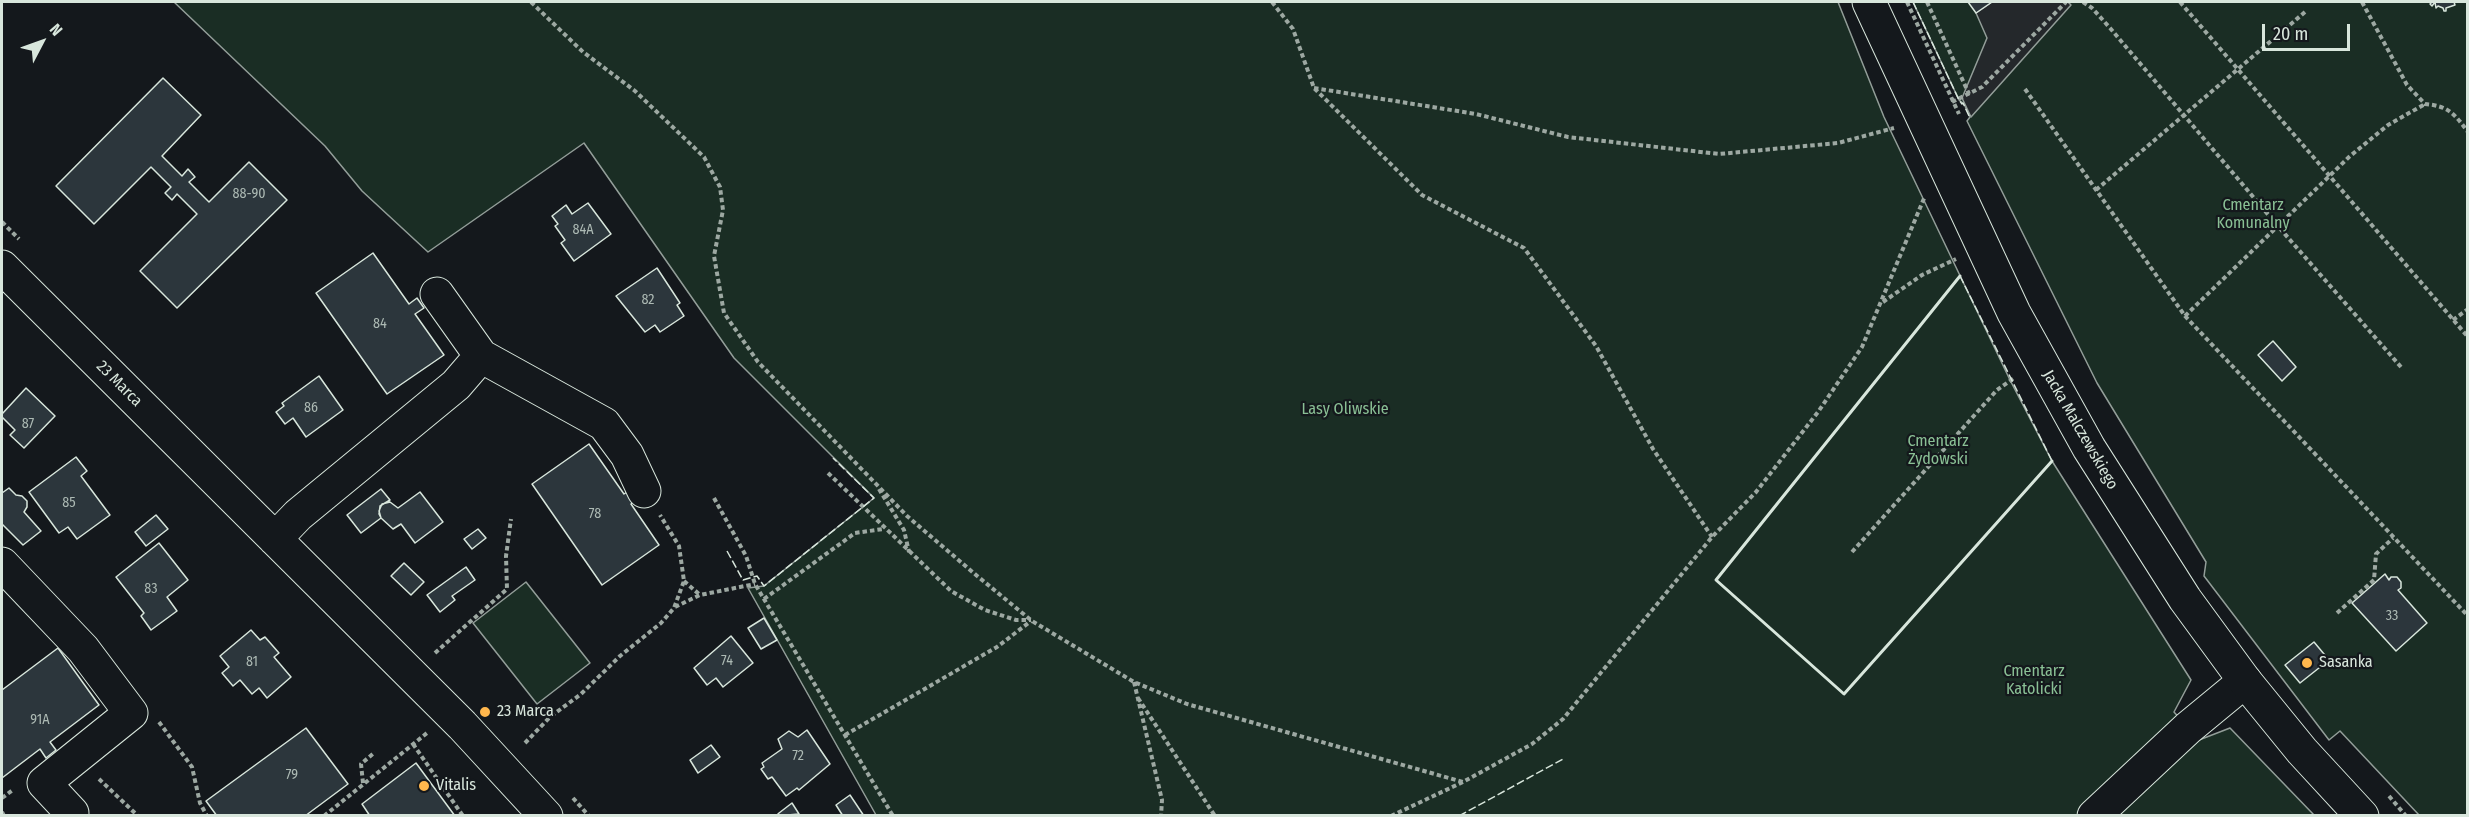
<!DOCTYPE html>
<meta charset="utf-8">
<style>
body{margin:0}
#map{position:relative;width:2469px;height:817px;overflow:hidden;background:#14181c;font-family:"Fira Sans Condensed",sans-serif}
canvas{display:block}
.frame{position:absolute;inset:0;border:3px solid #d8e6dc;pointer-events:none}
.north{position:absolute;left:12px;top:12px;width:60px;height:60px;-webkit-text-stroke:4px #14181c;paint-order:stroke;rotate:49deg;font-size:16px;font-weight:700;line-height:24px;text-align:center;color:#d8e6dc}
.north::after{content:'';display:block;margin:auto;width:21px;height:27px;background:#d8e6dc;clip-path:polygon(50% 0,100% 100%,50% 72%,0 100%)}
.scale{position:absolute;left:2262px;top:24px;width:88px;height:27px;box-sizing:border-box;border:3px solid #d8e6dc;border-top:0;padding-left:8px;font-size:18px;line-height:21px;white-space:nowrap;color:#d8e6dc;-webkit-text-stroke:4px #14181c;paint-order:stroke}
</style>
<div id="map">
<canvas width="2469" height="817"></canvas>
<div class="frame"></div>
<div class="north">N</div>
<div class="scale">20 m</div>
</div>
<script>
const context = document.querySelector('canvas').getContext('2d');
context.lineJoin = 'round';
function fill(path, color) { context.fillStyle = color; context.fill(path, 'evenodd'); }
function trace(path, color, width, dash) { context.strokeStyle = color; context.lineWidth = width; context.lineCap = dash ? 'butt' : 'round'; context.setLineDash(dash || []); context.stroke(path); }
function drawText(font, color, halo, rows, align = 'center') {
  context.font = font + ' "Fira Sans Condensed",sans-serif'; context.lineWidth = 4.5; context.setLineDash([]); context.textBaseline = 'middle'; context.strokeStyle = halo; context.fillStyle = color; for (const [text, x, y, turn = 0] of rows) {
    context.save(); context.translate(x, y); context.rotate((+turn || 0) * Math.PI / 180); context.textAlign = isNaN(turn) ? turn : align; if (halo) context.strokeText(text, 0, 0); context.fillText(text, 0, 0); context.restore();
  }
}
const green = new Path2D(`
 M174 2H1838L1884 117 2010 380 2052 461 2191 680 2174 712 2199 740 2230 728 2314 815H876L748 588 764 586 874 498 734 358 584 143 428 252 362 191 325 146Z
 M1913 2H2467V815H2419L2340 731 2329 740 2204 576 2206 562 2097 383 1967 121 1970 117 1964 104 1959 100Z
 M526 582 590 663 537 704 473 623Z`);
const parking = new Path2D(`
 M1992 2H2068L2071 5 1971 117 1962 98 1987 38 1976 13Z`);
const building = new Path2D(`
 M1968 2H1992L1976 13Z
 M2432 2H2454L2455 5 2446 8V11H2444L2443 8 2438 6 2436 8 2435 2 2432 6 2430 4Z
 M163 78 201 115 162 156 182 176 188 169 195 177 189 182 209 202 249 162 287 200 177 308 140 271 197 214 177 194 172 200 165 193 171 187 151 167 94 224 56 186Z
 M588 203 611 234 574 261 561 243 565 240 555 226 558 224 552 216 566 205 572 214Z
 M373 253 409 304 417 298 424 308 415 314 444 355 387 394 316 293Z
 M657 268 680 303 677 305 684 316 660 332 655 325 645 332 616 296Z
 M2273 341 2296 367 2282 381 2258 355Z
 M319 376 343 410 306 437 293 418 285 424 276 412 284 406 282 403Z
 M26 388 55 416 24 448 10 435 15 430 2 417V414Z
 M589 444 624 494 633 488 640 497 631 504 659 545 602 585 532 484Z
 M76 457 87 471 81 476 110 515 77 539 68 527 59 533 29 492Z
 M9 488 16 495 22 496 27 501V507L24 512 41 531 23 545 2 524V493Z
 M381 489 390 500 380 506 379 514 381 518 361 533 347 515Z
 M420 492 443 522 415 543 401 524 393 529 381 518 379 511 382 504 390 502 398 508Z
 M156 515 168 529 146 546 135 532Z
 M478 529 486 538 472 549 464 539Z
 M159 543 188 580 167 597 177 611 151 630 141 616 144 613 116 577Z
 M404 563 424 582 411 595 391 576Z
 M466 567 475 580 452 596 455 600 440 612 427 595Z
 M2385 574 2389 580 2391 577H2397L2401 582V588L2398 590 2427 623 2396 651 2352 603Z
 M764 618 777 640 761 649 748 628Z
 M251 630 260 640 265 637 279 653 274 657 291 677 267 698 259 688 252 694 240 680 233 686 222 673 229 667 220 656Z
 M731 636 753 663 723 687 716 678 707 685 694 668Z
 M2314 642 2329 660 2300 683 2285 665Z
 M58 648 99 705 50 742 56 750 46 758 40 749 2 778V690Z
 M306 728 348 784 305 816H217L206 801Z
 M807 730 830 764 799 790 797 788 786 796 772 777 768 779 761 769 764 767 762 763 782 749 778 739 789 731 798 737Z
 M711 745 720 757 698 773 690 760Z
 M416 763 455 816H370L362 804Z
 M850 795 864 816H843L836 805Z
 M792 803 799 814 776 816 779 813Z`);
const path = new Path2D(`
 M531 2 583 52 635 91 704 157 720 187 723 210 714 256 724 313 758 362 907 516 976 575 1032 621 1134 682 1187 704 1463 782
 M1272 2 1293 29 1314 88 1422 195 1524 248 1596 346 1653 449 1712 537
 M1907 2 1959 114
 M1927 2 1969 94
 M2083 2 2092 8 2110 28 2277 225 2401 367
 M2180 2 2468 337
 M2362 2 2407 85 2425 104C2448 106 2454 113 2468 132
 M1314 88 1476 114 1568 137 1719 154 1838 143 1894 128
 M2025 89 2185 316 2468 616
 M1952 102 1982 87 2066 2
 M2096 190 2305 12
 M2 222 19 239
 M1883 302 1922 275 1956 259
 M2185 316 2349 157 2388 125 2425 104
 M2453 320 2468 309
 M828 473 951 591 985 610 1016 620H1031
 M879 489 904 530 909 552
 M714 498 746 556 755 584 893 816
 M1852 552 1997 390 2014 378
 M684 581 700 595
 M764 599 855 533 883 529
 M675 607 700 595 755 584
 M2337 613 2374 580 2376 554 2393 538
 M435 653 507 589 506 556 511 519
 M1134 682 1162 800 1161 816
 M1138 698 1215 816
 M159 722 192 767 200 803 207 816
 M845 735 997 647 1031 621
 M525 743 550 717 581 694 620 656 661 623 674 608 684 581 679 546 660 515
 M413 744 463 816
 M99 779 138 816
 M363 783 361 764 375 752
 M2389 796 2406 816
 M2 798 14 789
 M573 798 589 816
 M2 812 4 816
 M324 816 427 733
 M1391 816 1463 782 1532 744 1563 719 1712 537 1756 492 1818 412 1862 347 1925 196`);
const minor = new Path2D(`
 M2 267 462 725 546 816
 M481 356 604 424 627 455 644 491
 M275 539 298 515 456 385 481 356 437 294
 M2 564 83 649 131 713 44 783 72 813
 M2094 816 2188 728 2245 681`);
const major = new Path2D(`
 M1869 2 2014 313 2089 448 2185 599 2245 681 2302 751 2362 816`);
const fence = new Path2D(`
 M1913 2 1959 100 1962 104 1963 103 1970 118
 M1960 276 2052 461
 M727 551 743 580 757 576 764 586 874 498 833 458
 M1459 816 1563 759`);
const wall = new Path2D(`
 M1960 276 1716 580 1844 694 2052 461`);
const markers = [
 [2307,663,6,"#ffb74d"],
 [485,712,6,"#ffb74d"],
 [424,786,6,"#ffb74d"]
];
const numberNames = [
 ["88-90",249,194],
 ["84A",583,230],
 ["82",648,300],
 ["84",380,324],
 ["86",311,408],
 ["87",28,424],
 ["85",69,503],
 ["78",595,514],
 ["83",151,589],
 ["33",2392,616],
 ["74",727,661],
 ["81",252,662],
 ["91A",40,720],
 ["72",798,756],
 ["79",292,775]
];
const parkNames = [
 ["Cmentarz",2253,206],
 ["Komunalny",2253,224],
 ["Lasy Oliwskie",1345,410],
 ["Cmentarz",1938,442],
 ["Żydowski",1938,460],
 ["Cmentarz",2034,672],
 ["Katolicki",2034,690]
];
const streetNames = [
 ["23 Marca",119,384,45],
 ["Jacka Malczewskiego",2080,430,60]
];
const poiNames = [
 ["Sasanka",2319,663],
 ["23 Marca",497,712],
 ["Vitalis",436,786]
];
fill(green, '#1a2d24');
trace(green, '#939e99', 1.5);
fill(parking, '#24282b');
trace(parking, '#939e99', 1.5);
fill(building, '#2c363c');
trace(building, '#d8e6dc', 1.5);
trace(minor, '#d8e6dc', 35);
trace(major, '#d8e6dc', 35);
trace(path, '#9da8a2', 4, [4.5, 3]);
trace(minor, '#14181c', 33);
trace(major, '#14181c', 33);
trace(fence, '#d8e6dc', 1.5, [8, 3]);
trace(wall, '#d8e6dc', 3);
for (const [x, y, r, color] of markers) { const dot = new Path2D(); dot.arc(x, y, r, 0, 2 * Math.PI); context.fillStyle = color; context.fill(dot); trace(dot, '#14181c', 2); }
drawText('14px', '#adbab4', null, numberNames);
drawText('16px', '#8ac095', '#14181c', parkNames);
drawText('16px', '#d8e6dc', '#14181c', streetNames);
drawText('16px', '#d8e6dc', '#14181c', poiNames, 'left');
</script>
